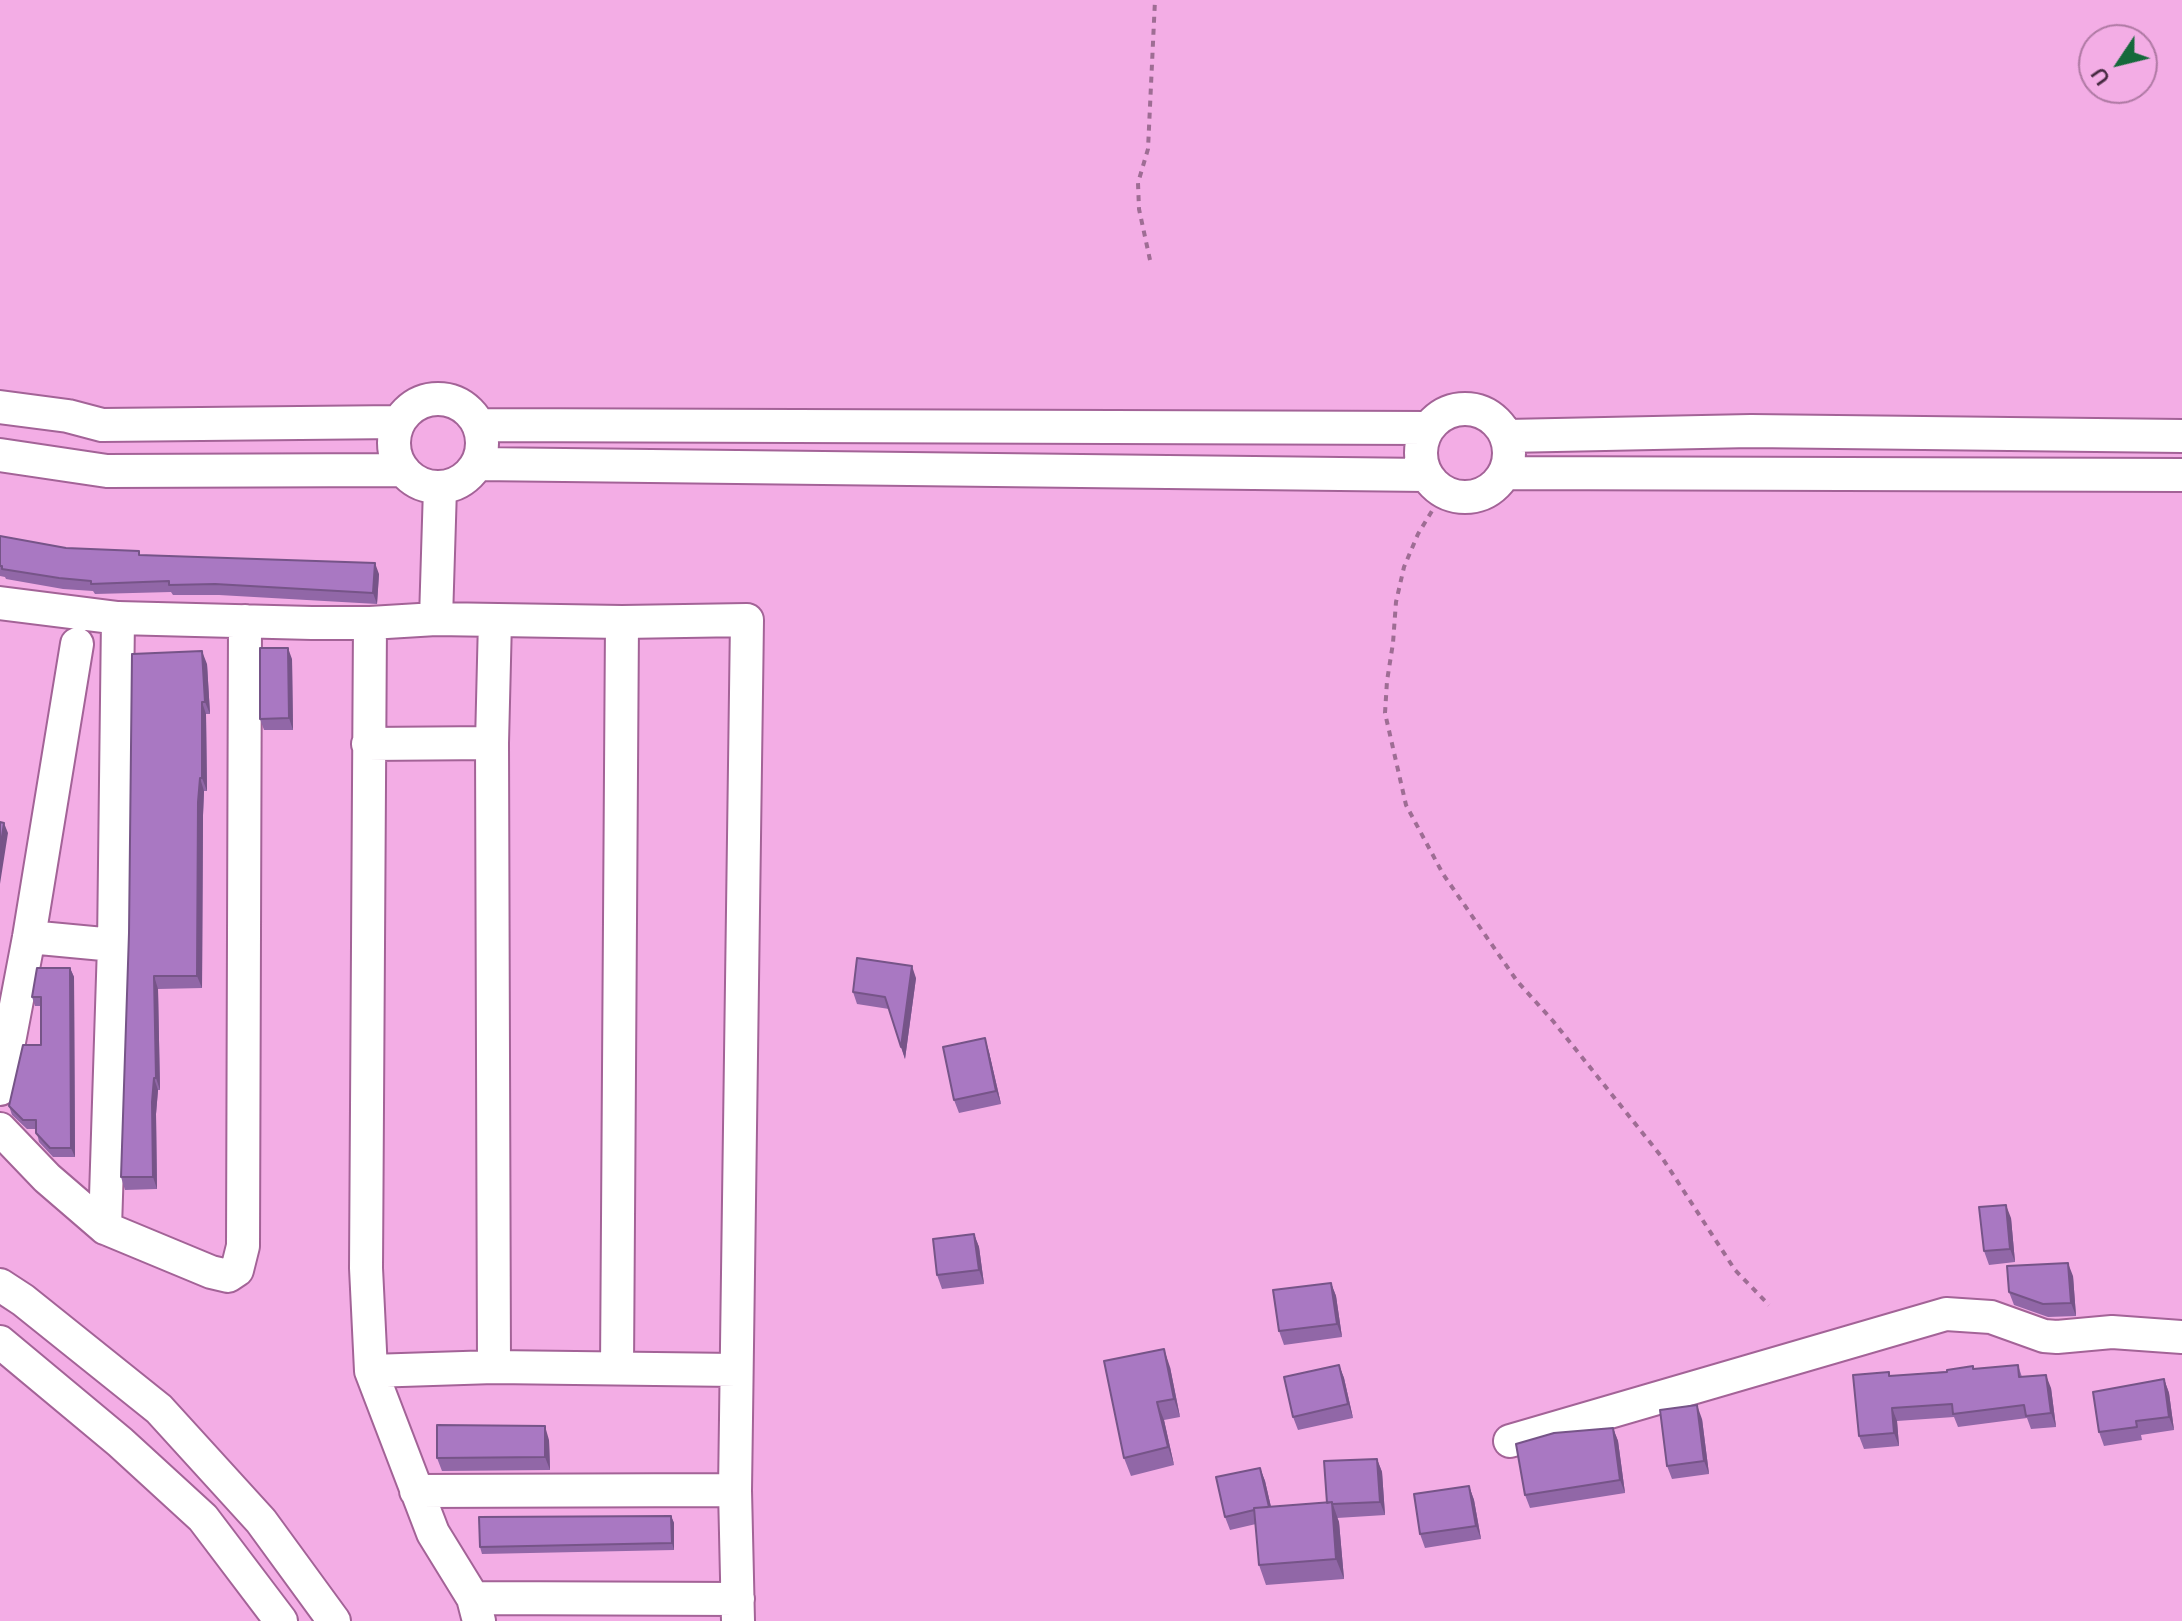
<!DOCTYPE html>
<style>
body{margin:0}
#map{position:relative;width:2182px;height:1621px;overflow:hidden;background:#f3ade5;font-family:Mulish,sans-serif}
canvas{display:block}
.north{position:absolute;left:2078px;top:24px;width:80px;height:80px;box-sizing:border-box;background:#f3ade5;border:2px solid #ae79a3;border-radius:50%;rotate:235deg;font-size:22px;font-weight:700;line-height:32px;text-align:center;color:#462a41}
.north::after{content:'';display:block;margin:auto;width:28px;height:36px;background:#15693b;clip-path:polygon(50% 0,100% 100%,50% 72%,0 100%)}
</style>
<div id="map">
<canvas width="2182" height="1621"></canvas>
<div class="north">U</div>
</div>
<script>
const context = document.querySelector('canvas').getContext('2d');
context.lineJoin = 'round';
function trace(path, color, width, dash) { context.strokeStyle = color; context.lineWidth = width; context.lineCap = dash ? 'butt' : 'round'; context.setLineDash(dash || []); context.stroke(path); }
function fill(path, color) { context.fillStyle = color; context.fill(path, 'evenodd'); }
const path = new Path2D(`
 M1150 260 1139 209 1138 183 1148 149 1155 0
 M1438 501 1418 534 1404 567 1396 602 1393 643 1387 681 1385 713 1406 805 1443 874 1517 981 1553 1021 1661 1156 1735 1270 1769 1305`);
const minor = new Path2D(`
 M394 443a44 44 0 1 1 88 0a44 44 0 1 1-88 0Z
 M0 407 68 416 102 425 399 422
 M1421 453a44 44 0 1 1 88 0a44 44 0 1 1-88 0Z
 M479 425 1428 428
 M1507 436 1751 431 2182 436
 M0 455 107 471 403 470
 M478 464 1426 475
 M1506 473 2182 475
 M0 603 118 618 312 623H370L436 619 622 622 747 620 735 1490 738 1621
 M436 619 440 488
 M370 623 366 1268 371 1371 433 1533 473 1598 479 1621
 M368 744 492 743
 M29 937 114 945
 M0 1089 29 937 77 644
 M0 1129 47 1178 105 1228 211 1272 228 1276 237 1270 243 1246 245 621
 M105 1228 114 945 118 618
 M0 1285 23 1300 159 1409 261 1521 334 1621
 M0 1342 120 1442 203 1518 281 1621
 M494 1367 492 743 495 620
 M617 1367 622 622
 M371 1371 494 1367 736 1370
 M1510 1441 1946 1314 1991 1317 2044 1336 2057 1337 2112 1332 2182 1337
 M416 1491 735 1490
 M473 1598 738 1599`);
const wall = new Path2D(`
 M0 536 66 548 139 551 140 555 379 574 377 604 219 595H173L171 592 95 594 93 591 63 589 6 579 5 577 0 576Z
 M292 659 293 730H264L260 719Z
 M207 664 210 714H206L207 791H204L203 815 202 988 158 989 160 1090H158L156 1114 157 1189 125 1190 121 1177Z
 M70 968 74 977 75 1157H53L39 1142 36 1129H27L12 1115 9 1106 41 1045V1006H35L32 997Z
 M916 978 905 1059 889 1009 857 1004 853 992Z
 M989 1052 1001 1104 959 1113 954 1100Z
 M2011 1218 2015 1262 1989 1265 1984 1251Z
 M974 1234 979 1247 984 1284 942 1289 937 1275Z
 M2073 1276 2076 1316 2048 1317 2014 1305 2009 1292Z
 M1331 1283 1336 1296 1342 1337 1284 1345 1279 1331Z
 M1339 1365 1344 1378 1353 1418 1298 1430 1293 1417Z
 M2018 1365 2022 1377 2051 1388 2056 1427 2031 1429 2027 1418 1958 1427 1954 1417 1897 1421 1899 1446 1864 1449 1859 1436 1889 1372 1890 1376Z
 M1170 1367 1180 1417 1164 1420 1174 1465 1131 1476 1124 1458Z
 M2164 1379 2169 1393 2174 1430 2141 1435 2142 1440 2104 1446 2099 1432Z
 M1702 1419 1709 1474 1672 1479 1667 1466Z
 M1613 1428 1618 1441 1625 1493 1530 1508 1525 1495Z
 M549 1440 550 1470 442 1471 437 1458Z
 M1377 1459 1382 1472 1385 1515 1337 1518 1339 1522 1344 1579 1266 1585 1259 1565 1256 1524 1230 1530 1225 1517 1260 1468 1265 1481 1271 1507 1327 1503Z
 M1469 1486 1474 1500 1481 1539 1425 1548 1420 1534Z
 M671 1516 674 1523V1550L482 1554 480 1547Z`);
const shadedWall = new Path2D(`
 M375 563 379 574 377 604 373 593Z
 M288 648 292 659 293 730 289 718Z
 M202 651 207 664 210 714 205 702Z
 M202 702 206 714 207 791 202 778Z
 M200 778 204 791 203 815 202 988 197 976 198 802Z
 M4 823 8 833 0 884V850Z
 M912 966 916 978 905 1059 901 1047Z
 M70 968 74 977 75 1157 71 1148Z
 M154 976 158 989 160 1090 156 1078Z
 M985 1038 989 1052 1001 1104 996 1091Z
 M154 1078 158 1090 156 1114 157 1189 153 1177 152 1102Z
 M2006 1205 2011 1218 2015 1262 2010 1249Z
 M974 1234 979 1247 984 1284 979 1270Z
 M2068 1263 2073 1276 2076 1316 2071 1303Z
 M1331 1283 1336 1296 1342 1337 1337 1324Z
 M1164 1349 1170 1367 1180 1417 1174 1399Z
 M1339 1365 1344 1378 1353 1418 1348 1404Z
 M2046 1375 2051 1388 2056 1427 2051 1413Z
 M2164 1379 2169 1393 2174 1430 2169 1417Z
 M1157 1402 1164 1420 1174 1465 1168 1447Z
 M1697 1405 1702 1419 1709 1474 1704 1461Z
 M1892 1408 1897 1421 1899 1446 1894 1433Z
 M545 1426 549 1440 550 1470 545 1457Z
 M1613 1428 1618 1441 1625 1493 1620 1480Z
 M1377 1459 1382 1472 1385 1515 1380 1502Z
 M1260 1468 1265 1481 1274 1520 1269 1507Z
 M1469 1486 1474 1500 1481 1539 1476 1526Z
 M1332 1502 1339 1522 1344 1579 1336 1559Z
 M671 1516 674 1523V1550L672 1543Z`);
const building = new Path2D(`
 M0 536 66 548 139 551V555L375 563 373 593 215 584 169 585V581L91 584V581L59 578 2 569V566H0Z
 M260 648H288L289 718 260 719Z
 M202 651 205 702H202V778H200L198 802 197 976H154L156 1078H154L152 1102 153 1177H121L129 933 132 654Z
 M0 822 4 823 0 850Z
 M857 958 912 966 901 1047 885 997 853 992Z
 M37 968H70L71 1148H50L36 1133V1120H23L9 1106 23 1045H41V997H32Z
 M985 1038 996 1091 954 1100 943 1047Z
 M2006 1205 2010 1249 1984 1251 1979 1207Z
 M974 1234 979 1270 937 1275 933 1239Z
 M2068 1263 2071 1303 2043 1304 2009 1292 2007 1266Z
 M1331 1283 1337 1324 1279 1331 1273 1290Z
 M1164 1349 1174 1399 1157 1402 1168 1447 1124 1458 1104 1361Z
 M1339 1365 1348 1404 1293 1417 1284 1377Z
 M2018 1365 2019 1377 2046 1375 2051 1413 2026 1416 2024 1405 1953 1414 1952 1404 1892 1408 1894 1433 1859 1436 1853 1375 1889 1372V1376L1947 1372V1370L1973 1366V1369Z
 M2164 1379 2169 1417 2136 1421 2137 1427 2099 1432 2093 1392Z
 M1697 1405 1704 1461 1667 1466 1660 1410Z
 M437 1425 545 1426V1457L437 1458Z
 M1613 1428 1620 1480 1525 1495 1516 1444 1554 1433Z
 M1377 1459 1380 1502 1332 1504V1502L1327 1503 1324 1461Z
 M1260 1468 1269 1507 1254 1508V1510L1225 1517 1216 1477Z
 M1469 1486 1476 1526 1420 1534 1414 1494Z
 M1332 1502 1336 1559 1259 1565 1254 1508Z
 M671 1516 672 1543 480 1547 479 1517Z`);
trace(minor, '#a36397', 36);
trace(path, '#9e6d94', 4, [6, 6]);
trace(minor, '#fff', 32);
fill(wall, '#9167a7');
fill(shadedWall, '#765488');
fill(building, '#a978c2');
trace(building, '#765488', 2);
</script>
